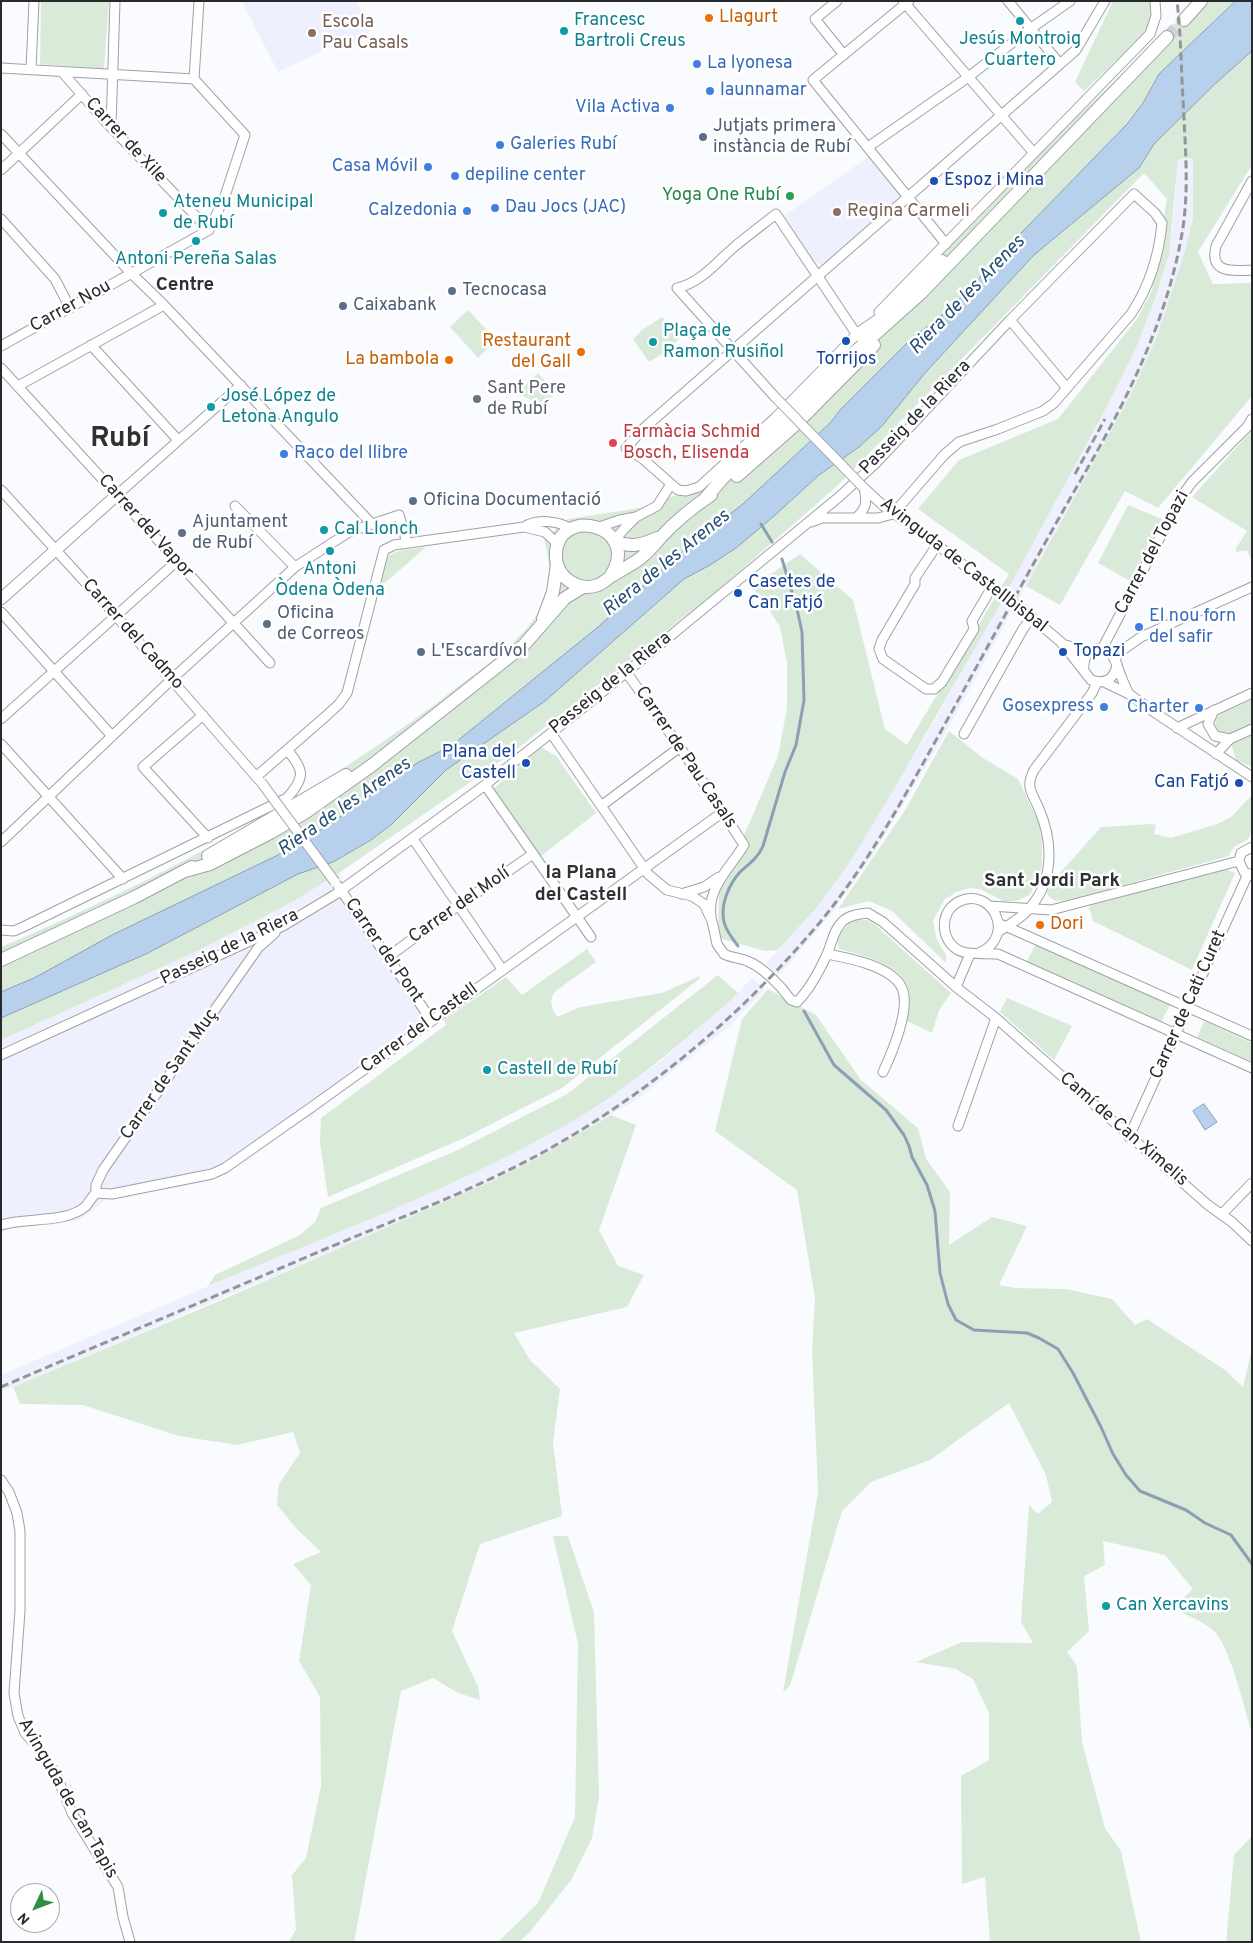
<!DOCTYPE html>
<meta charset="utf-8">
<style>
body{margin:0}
#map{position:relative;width:1253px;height:1943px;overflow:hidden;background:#fafbfe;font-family:Overpass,sans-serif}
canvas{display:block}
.frame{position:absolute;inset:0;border:2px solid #28292b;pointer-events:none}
.north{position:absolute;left:10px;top:1883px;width:50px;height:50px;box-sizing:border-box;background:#fff;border:1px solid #a9a9aa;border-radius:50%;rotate:227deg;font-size:14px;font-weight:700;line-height:20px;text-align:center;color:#28292b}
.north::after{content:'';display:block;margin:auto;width:18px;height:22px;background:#318e40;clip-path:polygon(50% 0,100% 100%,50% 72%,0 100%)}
</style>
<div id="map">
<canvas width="1253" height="1943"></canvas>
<div class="frame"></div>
<div class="north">N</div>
</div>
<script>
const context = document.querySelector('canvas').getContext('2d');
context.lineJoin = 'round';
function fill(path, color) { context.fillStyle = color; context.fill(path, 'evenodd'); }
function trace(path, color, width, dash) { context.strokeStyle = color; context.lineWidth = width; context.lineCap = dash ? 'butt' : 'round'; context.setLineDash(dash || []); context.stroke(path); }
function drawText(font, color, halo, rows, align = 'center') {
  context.font = font + ' Overpass,sans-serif'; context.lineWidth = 5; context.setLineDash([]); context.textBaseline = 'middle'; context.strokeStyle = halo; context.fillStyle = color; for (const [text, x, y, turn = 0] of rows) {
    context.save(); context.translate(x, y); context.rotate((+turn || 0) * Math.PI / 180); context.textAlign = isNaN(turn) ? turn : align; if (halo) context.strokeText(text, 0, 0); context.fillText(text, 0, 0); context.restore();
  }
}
const built = new Path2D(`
 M242 1H355L375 27 346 49 338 39 322 51 278 72Z
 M871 155 900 191 899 200 825 265 816 264 784 216Z
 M1193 158V219L1184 254 1157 336 1131 394 941 741 874 853 834 910 778 977 766 964 818 906 850 861 931 727 1114 393 1137 346 1155 299 1169 254 1175 202 1178 159Z
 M339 873 353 901 434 1015 432 1021 322 1107 311 1118 305 1119 220 1169 208 1182 107 1199 78 1221 19 1226 1 1232V1040L197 951 294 901Z
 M752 978 765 989 732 1024 639 1098 539 1157 492 1181 349 1244 1 1392V1375L477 1171 620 1090 662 1060 731 1000Z`);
const green = new Path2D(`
 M41 1H109L104 69 40 64Z
 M1113 1H1151V22L1142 36 1084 91 1075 82Z
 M1195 1H1236L1159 74 1143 103 1128 123 991 264 970 289 942 315 910 340 840 410 831 422 744 503 672 560 598 627 451 746 417 763 327 826 278 855 112 935 36 977 1 992V947C163 878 320 794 459 686 491 661 526 639 544 602 553 582 549 559 544 539L568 519 646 507 659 509 669 497 697 491 1083 111 1190 9Z
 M1252 51V165L1198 252 1213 284 1252 283V396L1158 508 1125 491 1060 605 1026 586 1131 394 1157 336 1184 254 1193 219V158L1178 159 1169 254 1155 299 1137 346 1114 393 999 606 897 784 850 862 818 906 778 950 765 951 718 938 719 894 778 756 787 708V663L780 627 764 602 752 587 800 554 853 600 885 729 907 745 1009 574 918 509 959 460 1058 419 1137 319 1152 290 1167 199 1144 173 835 488 712 595 508 756 339 873 294 901 197 951 1 1040V1018L148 953 298 874 333 862 371 840 392 824 446 770 545 701 684 579 710 565 736 548 773 517 819 475 859 447 882 426 925 373 1034 255 1139 168 1154 144 1215 84Z
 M468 310 496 340 478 358 450 327Z
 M662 317 681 337 665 352 649 362 633 339 642 330Z
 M538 373 556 393 541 405 517 393Z
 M1252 430V561L1247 550 1236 552V548L1247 531 1192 497Z
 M1128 505 1162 519 1130 581 1098 563Z
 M426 547 378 589C387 549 386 552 426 547Z
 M1252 698V725L1225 735 1218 733C1207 711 1236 705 1252 698Z
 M1252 730V767L1236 760 1230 739Z
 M949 731 983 758 1018 779 1038 821 1042 840V866L1037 884 1029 895 1017 901H1003L980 889 969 888 956 892 944 900 933 921 937 940 946 955V963L892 911 869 901 838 909 904 812Z
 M541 747 556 756 596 813 540 857 493 789Z
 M1252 795C1252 804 1253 832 1249 838 1241 846 1234 842 1229 856L1069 900C1059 901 1052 903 1047 893L1051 883 1101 827 1152 824 1156 825 1154 834 1171 838 1217 824 1231 817Z
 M1225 869 1235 873 1192 970 1093 921 1089 908 1092 905Z
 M854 920H867L874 924 951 993 939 1010 932 1033 907 1021C908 1011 911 1000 909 990 903 964 861 955 839 949 834 936 845 927 854 920Z
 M1036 944 1170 1005 1161 1022 1027 961Z
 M587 949 596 962 557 990C548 999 551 1006 557 1017L580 1007 662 993 700 976 699 979 562 1088 464 1138 328 1197 320 1143 321 1118 446 1025 444 1020 506 977 522 995Z
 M718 975 738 993 731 1000C680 1044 629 1088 571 1122 456 1188 330 1235 208 1286L215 1275 300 1235 315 1222 321 1208 460 1149 567 1094Z
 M768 989 816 1015 861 1080 918 1128 926 1159 950 1192 949 1245 992 1217 1027 1226 999 1285 1016 1288 1066 1289 1112 1299 1135 1325 1147 1319 1225 1370 1243 1387 1252 1349V1734C1245 1711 1230 1645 1213 1630 1202 1621 1186 1615 1173 1608L1193 1589 1165 1555 1103 1541 1105 1565 1084 1576 1089 1631 1067 1652 1077 1666 1082 1742 1105 1828 1121 1851 1141 1942H990L985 1877 962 1884 961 1776 989 1760V1713L973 1679 956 1669 916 1662 962 1642 1033 1643 1021 1622 1029 1505 1038 1514 1052 1502 1046 1475 1009 1403 930 1460 871 1482 842 1511 790 1686 783 1692 818 1492 812 1351 815 1298 797 1190 715 1131 742 1019Z
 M1007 998 1072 1026 1054 1060 1000 1012Z
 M1204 1021 1252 1043V1062L1197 1037Z
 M611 1115 636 1125 599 1230 618 1266 644 1275 627 1307 514 1333 530 1360 560 1389 553 1442 562 1516 480 1544 452 1631 478 1687 480 1700 458 1693 433 1678 401 1691 354 1942H289L296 1929 292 1875 306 1858 321 1786 320 1697 299 1661 311 1585 293 1564 321 1552 297 1529 277 1505 279 1484 300 1453 293 1432 237 1445 179 1436 83 1405 20 1404 13 1387 217 1302 492 1181 539 1157Z
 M553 1536H568L594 1612 599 1796 592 1838 571 1880 530 1932 519 1942H498L538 1903 575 1817 578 1644Z
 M1252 1836V1942H1226L1234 1855Z`);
const water = new Path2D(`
 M1236 1H1252V51L1215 84 1154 144 1139 168 1034 255 925 373 882 426 859 447 819 475 773 517 736 548 710 565 684 579 545 701 446 770 392 824 371 840 333 862 298 874 148 953 1 1018V992L36 977 112 935 278 855 327 826 417 763 451 746 598 627 672 560 744 503 831 422 840 410 910 340 942 315 970 289 991 264 1128 123 1143 103 1159 74Z
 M1204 1104 1217 1122 1205 1130 1193 1111Z`);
const stream = new Path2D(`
 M761 524 772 542
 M738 946C733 939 726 931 724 922 720 905 729 884 740 872 749 864 758 858 763 846L785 772 796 745 804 700 802 632 797 609 782 559
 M804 1011 834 1065 886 1110 904 1135 909 1146 912 1157 927 1185 935 1211 940 1273 948 1304 956 1320 974 1330 1027 1333 1039 1338 1058 1349 1073 1373 1101 1427 1113 1454 1126 1475 1140 1491 1186 1510 1205 1523 1231 1535 1252 1564`);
const secondaryTunnel = new Path2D(`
 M1167 37 1184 20`);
const minor = new Path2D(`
 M837 1 815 19 844 55
 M903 1 1033 152
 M909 1 813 80 946 244
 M1008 1 1060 64
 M1 68 194 79
 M31 69 34 1
 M63 73 104 120 209 230
 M111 127 115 1
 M1 134 132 274 164 305 372 524
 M868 147 967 78 1030 29 1070 1
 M1 170 82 94
 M1252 181 1216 246C1209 274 1233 271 1252 270
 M1 219 55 279 70 308
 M879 312 1150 34 1156 16 1155 1
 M1010 320 1067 388
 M859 332 776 417 699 487 686 491 678 490 643 459 626 448 643 429 1076 50 1105 1
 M91 345 178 440
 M1 346 209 230 225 196 245 135 194 79 199 1
 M1 368 270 663
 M18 386 164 305
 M775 397 677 288C700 283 716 263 733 248 747 236 762 225 776 214L857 335
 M864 488 888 510 911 525 995 589
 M1 490 116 616 259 780
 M117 495 241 385
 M235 506 295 567
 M856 518C867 508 867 502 864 488
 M811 522 822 518H878L893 514
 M524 527 545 532 558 544
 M599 527 620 520 636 517
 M614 541 624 529 636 517 657 506 671 484
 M937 545 915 578V584L882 640 879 649 883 659 926 689H934L942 682 974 629 972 621 992 587
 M1 612 112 736
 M1029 615 1062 643 1091 680C1105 685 1115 679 1117 664
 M1062 644 1090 652
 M1102 649 1180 499 1192 482 1247 427 1252 419
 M1115 659 1121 651 1141 637 1252 587
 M1084 670C1083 661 1085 654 1093 650 1112 643 1116 663 1121 676 1123 682 1126 688 1129 694
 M626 672 680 747 744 845C731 867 707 887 711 916
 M1104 682 1129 694 1157 714 1252 777
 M1214 710 1208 724 1215 736 1230 739
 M203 715 143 767 208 838
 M1 719 177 561
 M1177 728 1252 693
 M551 733 648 874 667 890 692 896 704 904 712 921 717 944 724 954C732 958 740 958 747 961 763 967 781 986 791 1000L797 1002C811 988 820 970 828 952 832 942 834 929 843 921 850 915 859 914 868 913L883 922 956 987 996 1018 1208 1205 1232 1222 1252 1241
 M964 734 1023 629 1032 617
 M1 744 123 879
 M1216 754 1230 739 1252 729
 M257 776 326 716 339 704 347 693 384 550 394 545 524 527C537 518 559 521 571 529
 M485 785 591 937
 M601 806 680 747
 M413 839 502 969
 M1 842 172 679 295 567 349 532 399 515 407 543
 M1252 847 1241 853 1239 861 1244 872 1252 875
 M338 886 432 1021
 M681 894 704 887 719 877
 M990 906 1051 910 1239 861
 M1003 925 1252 1036
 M1 930 14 931 23 927 287 798C305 778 305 770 287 750
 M998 932C1007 926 1018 920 1026 912 1054 884 1054 844 1039 809 1032 792 1025 788 1034 770L1092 693 1097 682
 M979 953C1018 936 991 885 958 902 939 912 940 942 960 951 969 955 987 953 998 954L1252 1068
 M827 954C848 958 892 966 902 988 911 1008 892 1053 883 1072
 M388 957 459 905 533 854
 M956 987 970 954
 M1 1055 283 926 336 894 485 785 589 703 839 497 876 463 1010 320 1134 194 1155 213 1162 223C1159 255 1149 287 1131 314L1054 403 1043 411 998 429 959 442 944 455 893 514
 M958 1126 996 1018
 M1129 1137 1248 874
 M96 1193 112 1194 212 1174 225 1168 316 1104 723 812
 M96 1193V1185L103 1170 258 948 275 933
 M1222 1214 1252 1183
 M1 1225C26 1217 66 1224 86 1206 89 1202 92 1197 96 1193
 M1 1480 9 1492 17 1513 20 1531V1611L14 1693 18 1716 25 1733 39 1749 56 1774 72 1813 118 1887 123 1917 130 1942`);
const tertiary = new Path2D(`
 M1 599 117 495`);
const secondary = new Path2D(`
 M1184 20 1201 1
 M857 335 879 320 942 261
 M737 476 795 425 874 345
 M704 500 722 479 826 378 921 293 1167 37
 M614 541C630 548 642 545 657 538
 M610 577C645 524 553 503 556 558 557 578 579 592 598 585 603 583 606 580 610 577 621 570 632 565 642 557 649 551 655 544 661 537 675 522 693 507 711 495
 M543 619 553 592 557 564
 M208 856 346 775
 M185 871 210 864 270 833 306 812 371 766 523 646 565 598 583 587
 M1 960 135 897 192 867`);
const rail = new Path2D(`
 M1075 474 1105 419
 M1 1387C108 1341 216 1296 323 1250 399 1218 477 1189 549 1149 653 1090 744 1013 821 921 870 861 907 792 945 724 987 648 1029 571 1072 495 1119 415 1164 331 1181 239 1190 193 1185 146 1183 99 1181 67 1181 34 1177 1`);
const minorBridge = new Path2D(`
 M775 397 864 488
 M999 592 1025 611
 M261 782 335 882`);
const markers = [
 [709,18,5,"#e8710a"],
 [1020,21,5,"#0f9aa8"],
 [564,31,5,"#0f9aa8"],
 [312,33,5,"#8d6e63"],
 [697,64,5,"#3f7fe0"],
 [710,91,5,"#3f7fe0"],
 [670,108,5,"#3f7fe0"],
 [703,137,5,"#5c6f8a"],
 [500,145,5,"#3f7fe0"],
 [428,167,5,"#3f7fe0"],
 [455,176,5,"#3f7fe0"],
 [934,181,5,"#1a4fb4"],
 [790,196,5,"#2e9e5b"],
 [495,208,5,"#3f7fe0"],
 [467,211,5,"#3f7fe0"],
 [837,212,5,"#8d6e63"],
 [163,213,5,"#0f9aa8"],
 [196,241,5,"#0f9aa8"],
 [452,291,5,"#5c6f8a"],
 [343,306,5,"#5c6f8a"],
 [846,341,5,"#1a4fb4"],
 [653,342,5,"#0f9aa8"],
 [581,352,5,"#e8710a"],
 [449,360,5,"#e8710a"],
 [477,399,5,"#6b7280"],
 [211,407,5,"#0f9aa8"],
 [613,443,5,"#e0444e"],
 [284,454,5,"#3f7fe0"],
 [413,501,5,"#5c6f8a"],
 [324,530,5,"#0f9aa8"],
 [182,533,5,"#5c6f8a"],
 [330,551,5,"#0f9aa8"],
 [738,593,5,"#1a4fb4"],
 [267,624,5,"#5c6f8a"],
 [1139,627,5,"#3f7fe0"],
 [421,652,5,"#5c6f8a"],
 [1063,652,5,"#1a4fb4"],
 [1104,707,5,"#3f7fe0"],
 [1199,708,5,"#3f7fe0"],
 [526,763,5,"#1a4fb4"],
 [1239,783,5,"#1a4fb4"],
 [1040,925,5,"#e8710a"],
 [487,1070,5,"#0f9aa8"],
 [1106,1606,5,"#0f9aa8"]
];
const foodNames = [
 ["Llagurt",719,18],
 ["Restaurant",571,342,"right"],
 ["del Gall",571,363,"right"],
 ["La bambola",439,360,"right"],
 ["Dori",1050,925]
];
const cultureNames = [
 ["Francesc",574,21],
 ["Bartroli Creus",574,42],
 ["Jesús Montroig",1020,40,"center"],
 ["Cuartero",1020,61,"center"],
 ["Ateneu Municipal",173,203],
 ["de Rubí",173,224],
 ["Antoni Pereña Salas",196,260,"center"],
 ["Plaça de",663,332],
 ["Ramon Rusiñol",663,353],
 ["José López de",221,397],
 ["Letona Angulo",221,418],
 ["Cal Llonch",334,530],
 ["Antoni",330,570,"center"],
 ["Òdena Òdena",330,591,"center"],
 ["Castell de Rubí",497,1070],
 ["Can Xercavins",1116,1606]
];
const educationNames = [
 ["Escola",322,23],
 ["Pau Casals",322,44],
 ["Regina Carmeli",847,212]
];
const shopNames = [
 ["La lyonesa",707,64],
 ["launnamar",720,91],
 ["Vila Activa",660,108,"right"],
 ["Galeries Rubí",510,145],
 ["Casa Móvil",418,167,"right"],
 ["depiline center",465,176],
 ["Dau Jocs (JAC)",505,208],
 ["Calzedonia",457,211,"right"],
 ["Raco del llibre",294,454],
 ["El nou forn",1149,617],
 ["del safir",1149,638],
 ["Gosexpress",1094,707,"right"],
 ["Charter",1189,708,"right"]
];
const serviceNames = [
 ["Jutjats primera",713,127],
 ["instància de Rubí",713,148],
 ["Tecnocasa",462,291],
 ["Caixabank",353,306],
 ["Oficina Documentació",423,501],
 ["Ajuntament",192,523],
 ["de Rubí",192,544],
 ["Oficina",277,614],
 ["de Correos",277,635],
 ["L'Escardívol",431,652]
];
const streetNames = [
 ["Carrer de Xile",125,141,47],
 ["Carrer Nou",71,307,-29],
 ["Passeig de la Riera",916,418,-46],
 ["Carrer del Vapor",145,527,48],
 ["Carrer del Topazi",1153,553,-62],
 ["Avinguda de Castellbisbal",963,566,38],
 ["Carrer del Cadmo",132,635,48],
 ["Passeig de la Riera",611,684,-39],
 ["Carrer de Pau Casals",685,758,56],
 ["Carrer del Molí",460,906,-35],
 ["Passeig de la Riera",230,948,-26],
 ["Carrer del Pont",383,951,55],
 ["Carrer de Cati Curet",1189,1005,-66],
 ["Carrer del Castell",420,1029,-36],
 ["Carrer de Sant Muç",170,1075,-55],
 ["Camí de Can Ximelis",1123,1130,41],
 ["Avinguda de Can Tapis",67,1799,60]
];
const transitNames = [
 ["Espoz i Mina",944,181],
 ["Torrijos",846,360,"center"],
 ["Casetes de",748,583],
 ["Can Fatjó",748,604],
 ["Topazi",1073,652],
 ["Plana del",516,753,"right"],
 ["Castell",516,774,"right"],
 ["Can Fatjó",1229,783,"right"]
];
const leisureNames = [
 ["Yoga One Rubí",780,196]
];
const worshipNames = [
 ["Sant Pere",487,389],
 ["de Rubí",487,410]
];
const healthNames = [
 ["Farmàcia Schmid",623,433],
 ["Bosch, Elisenda",623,454]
];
const neighbourhoodNames = [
 ["Centre",185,286],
 ["la Plana",581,874],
 ["del Castell",581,896],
 ["Sant Jordi Park",1052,882]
];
const waterNames = [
 ["Riera de les Arenes",968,296,-46],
 ["Riera de les Arenes",667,564,-39],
 ["Riera de les Arenes",345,808,-35]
];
const townNames = [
 ["Rubí",120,440]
];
fill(built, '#eef0fd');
fill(green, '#daead9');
fill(water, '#b7d1ed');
trace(water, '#8c9fb3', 1);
trace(stream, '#8c9fb3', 3);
trace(secondaryTunnel, '#d0d1d4', 12, [12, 6]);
trace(minor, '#a0a1a6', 11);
trace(tertiary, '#a0a1a6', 13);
trace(secondary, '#a0a1a6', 14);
trace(minor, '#fff', 9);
trace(tertiary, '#fff', 11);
trace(secondary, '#fff', 12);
trace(rail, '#939497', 3, [8, 4]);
trace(minorBridge, '#a0a1a6', 11, []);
trace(minorBridge, '#fff', 9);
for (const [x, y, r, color] of markers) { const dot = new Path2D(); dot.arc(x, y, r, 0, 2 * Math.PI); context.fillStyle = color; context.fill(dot); trace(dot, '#fff', 2); }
drawText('18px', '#c56008', '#fff', foodNames, 'left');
drawText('18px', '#0d838f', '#fff', cultureNames, 'left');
drawText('18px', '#785e54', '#fff', educationNames, 'left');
drawText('18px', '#366cbe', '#fff', shopNames, 'left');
drawText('18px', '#4e5e75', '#fff', serviceNames, 'left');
drawText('18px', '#28292b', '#fff', streetNames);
drawText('18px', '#164399', '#fff', transitNames, 'left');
drawText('18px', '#27864d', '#fff', leisureNames, 'right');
drawText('18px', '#5b616d', '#fff', worshipNames, 'left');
drawText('18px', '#be3a42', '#fff', healthNames, 'left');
drawText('bold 19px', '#2f3034', '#fff', neighbourhoodNames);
drawText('italic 19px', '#284f75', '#fff', waterNames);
drawText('bold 28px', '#2f3034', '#fff', townNames);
</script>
